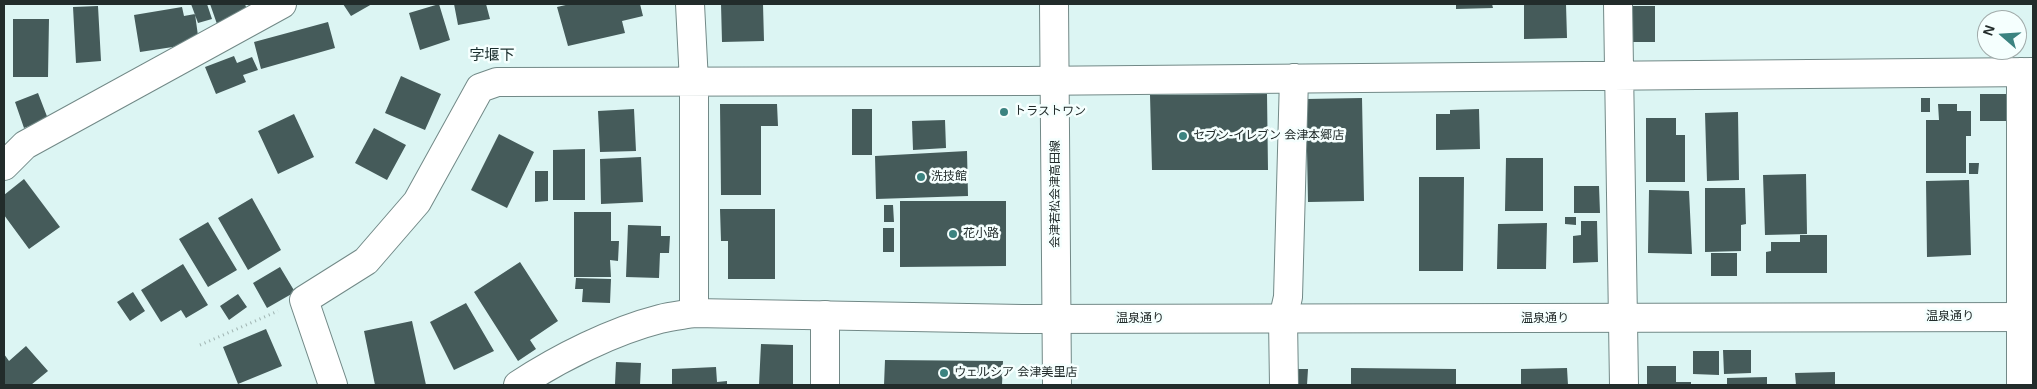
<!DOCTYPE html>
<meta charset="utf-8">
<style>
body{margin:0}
#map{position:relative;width:2037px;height:389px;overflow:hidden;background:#dcf5f3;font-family:Arial,sans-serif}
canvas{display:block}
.frame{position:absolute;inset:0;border:5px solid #222c2b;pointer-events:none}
.north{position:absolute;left:1977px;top:10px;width:50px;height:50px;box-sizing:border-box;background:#f5fffe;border:1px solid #a1abaa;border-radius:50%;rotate:289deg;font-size:14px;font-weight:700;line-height:20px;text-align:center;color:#222c2b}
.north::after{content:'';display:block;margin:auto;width:18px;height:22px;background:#3b8380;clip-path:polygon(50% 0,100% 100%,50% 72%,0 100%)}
</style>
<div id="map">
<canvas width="2037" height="389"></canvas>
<div class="frame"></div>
<div class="north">N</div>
</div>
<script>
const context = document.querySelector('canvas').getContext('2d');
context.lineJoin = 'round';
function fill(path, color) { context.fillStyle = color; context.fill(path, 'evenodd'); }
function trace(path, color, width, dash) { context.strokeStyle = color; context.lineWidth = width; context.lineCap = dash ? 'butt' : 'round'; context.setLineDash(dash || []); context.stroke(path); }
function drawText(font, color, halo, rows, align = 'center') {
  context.font = font + ' Arial,"Noto Sans JP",sans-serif'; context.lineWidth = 5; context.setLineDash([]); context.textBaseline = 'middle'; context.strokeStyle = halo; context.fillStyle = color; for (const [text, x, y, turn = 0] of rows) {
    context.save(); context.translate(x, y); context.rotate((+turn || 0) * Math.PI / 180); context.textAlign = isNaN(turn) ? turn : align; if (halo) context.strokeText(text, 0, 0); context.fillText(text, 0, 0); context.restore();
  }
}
const building = new Path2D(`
 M191 4H207L212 19 198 23Z
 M210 4H245L248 13 217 24Z
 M343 4H372L351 16Z
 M439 4 450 40 420 50 409 13Z
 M454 4H486L490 19 458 25Z
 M570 4H640L643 16 622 21 625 33 568 46 557 7Z
 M721 4H763L764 41 722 42Z
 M1456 4H1492L1493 8 1456 9Z
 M1524 4H1566L1567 38 1524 39Z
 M98 6 101 61 76 63 73 7Z
 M1627 6H1655V42H1628Z
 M182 7 184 16 195 14 199 43 140 52 134 15Z
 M13 19H49L48 77H13Z
 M328 22 335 48 261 69 254 42Z
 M234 56 237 63 252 57 258 70 243 75 246 82 216 94 205 67Z
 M401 76 441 94 425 130 385 113Z
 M38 93 48 119 24 128 15 102Z
 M1267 94 1268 170H1152L1150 95Z
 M1980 94H2010L2009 121H1980Z
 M1362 98 1364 201 1308 202 1306 99Z
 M1921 98H1930V112H1921Z
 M720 104H777L778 126H761V195H721Z
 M1938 104H1957V111H1971V136H1966V173H1926V120H1939Z
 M634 109 636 151 600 152 598 111Z
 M852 109H872V155H852Z
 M1479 109 1480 149 1436 150V114H1450V110Z
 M1738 112 1739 180 1707 181 1705 113Z
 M294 114 314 157 278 174 258 131Z
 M1646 118H1676V135H1685V182H1646Z
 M945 120 946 148 913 150 912 121Z
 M374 128 406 145 387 180 355 163Z
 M499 134 534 152 507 208 471 190Z
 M585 149V200H553V150Z
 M967 151 968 196 876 199 875 156Z
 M641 157 643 202 601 204 600 159Z
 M1506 158H1543V211H1505Z
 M1969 163H1979L1978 174H1969Z
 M535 171H548V201L535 202Z
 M1806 174 1807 234 1765 235 1763 175Z
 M1419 177H1464L1463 271H1419Z
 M24 179 60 227 29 249 4 215V195Z
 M1969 180 1971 255 1927 257 1926 181Z
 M1574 186H1599L1600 213H1574Z
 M1705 188H1745L1746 224 1741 225V251L1705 252Z
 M1649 190 1689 191 1692 254 1648 253Z
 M252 198 281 250 248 270 218 218Z
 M900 201H1006V266L900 267Z
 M884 205H893L894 222H884Z
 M720 209H775V279H728V241H721Z
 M574 212H611V241H619L618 261 610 260 611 277H574Z
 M1565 217H1576V225L1565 224Z
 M1581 221H1597L1598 262 1573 263V236L1581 235Z
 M208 222 237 270 208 287 179 239Z
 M1547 223 1546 269H1497L1498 224Z
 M628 225 661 226V236H670L669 253H660L659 278 626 277Z
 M883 228H894V252H883Z
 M1800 235H1827V273H1766V252L1771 251V242H1800Z
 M1711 253H1737V276H1711Z
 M520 262 558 321 530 340 536 349 518 361 474 292Z
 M183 264 208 305 186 318 181 310 161 322 141 290Z
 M280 267 295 292 267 308 253 283Z
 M576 278 611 279 610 303 582 302 583 289H575Z
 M133 292 145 311 130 321 117 302Z
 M238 294 247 307 229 320 220 306Z
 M466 303 494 351 454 370 430 322Z
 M412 321 426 385H375L364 331Z
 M266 329 282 366 238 384 223 347Z
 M761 344 793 345V384L759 385Z
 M26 346 48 371 31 385H4V354L9 361Z
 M1723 350H1751V373L1724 374Z
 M1693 351H1719V375L1693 374Z
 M885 360 1003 361 1002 385H884Z
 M616 362 641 363 640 385 615 384Z
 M1647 366H1676V382H1691V385H1647Z
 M716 367 717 382 727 381V385H672V369Z
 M1351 368 1456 369V385H1351Z
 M1567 368 1568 385H1521V369Z
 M1294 369H1308L1307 385H1294Z
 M1835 372V385H1796L1795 373Z
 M1767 377V385H1727V378Z`);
const path = new Path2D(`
 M200 345 278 311`);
const minor = new Path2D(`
 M690 4 694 82V313
 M1618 4 1624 385
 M2021 72V385
 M4 166 25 145 282 4
 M825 315V385
 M333 385 304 300 366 261 417 202 480 88 497 82 1026 81 2033 72
 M1284 385 1283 319 1288 297 1294 78`);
const tertiary = new Path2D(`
 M518 385C559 358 613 331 660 319 671 316 683 315 694 313L1022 319 2033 317`);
const secondary = new Path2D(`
 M1054 4 1057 385`);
const markers = [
 [1004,112,5,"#3b8380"],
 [1183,136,5,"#3b8380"],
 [921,177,5,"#3b8380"],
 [953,234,5,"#3b8380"],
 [944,373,5,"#3b8380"]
];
const poiNames = [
 ["トラストワン",1014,112],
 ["セブン-イレブン 会津本郷店",1193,136],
 ["洗技館",931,177],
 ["花小路",963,234],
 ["ウェルシア 会津美里店",954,373]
];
const streetNames = [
 ["会津若松会津高田線",1056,194,-90],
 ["温泉通り",1950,317],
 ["温泉通り",1140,319],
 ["温泉通り",1545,319]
];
const quarterNames = [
 ["字堰下",492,56]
];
fill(building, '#455b5a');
trace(minor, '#728987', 30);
trace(tertiary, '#728987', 30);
trace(secondary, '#728987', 30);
trace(path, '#a1b5b3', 3, [1, 4]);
trace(minor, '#fff', 28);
trace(tertiary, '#fff', 28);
trace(secondary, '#fff', 28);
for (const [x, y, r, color] of markers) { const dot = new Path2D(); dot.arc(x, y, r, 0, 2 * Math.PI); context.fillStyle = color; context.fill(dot); trace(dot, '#f5fffe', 2); }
drawText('12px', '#222c2b', '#f5fffe', poiNames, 'left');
drawText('12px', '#222c2b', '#f5fffe', streetNames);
drawText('15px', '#192d2c', '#f5fffe', quarterNames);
</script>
